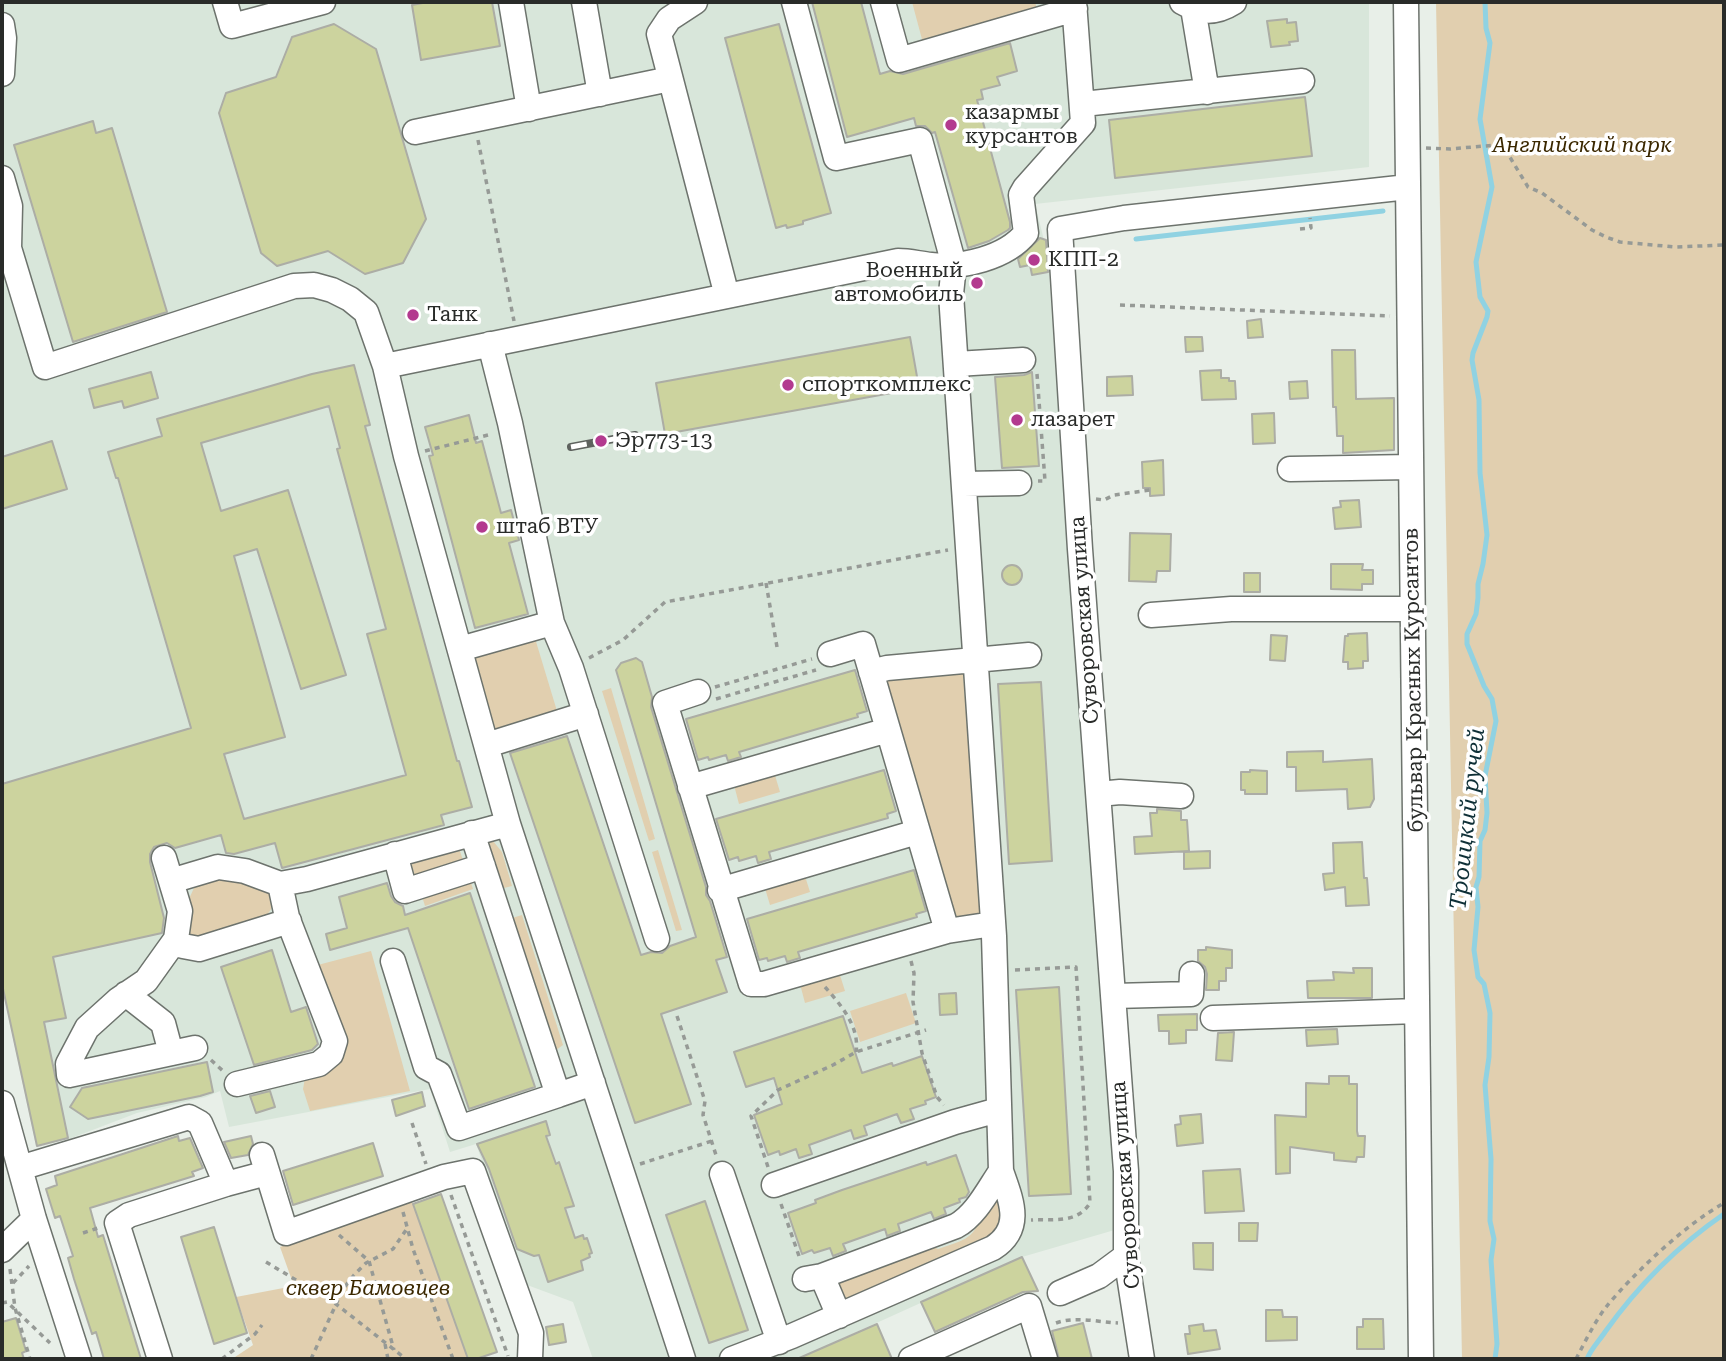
<!DOCTYPE html>
<meta charset="utf-8">
<style>
body{margin:0}
#map{position:relative;width:1726px;height:1361px;overflow:hidden;background:#e8efe8;font-family:"Roboto Serif",serif}
canvas{display:block}
.frame{position:absolute;inset:0;border:4px solid #292b29;pointer-events:none}
</style>
<div id="map">
<canvas width="1726" height="1361"></canvas>
<div class="frame"></div>
</div>
<script>
const context = document.querySelector('canvas').getContext('2d');
context.lineJoin = 'round';
function fill(path, color) { context.fillStyle = color; context.fill(path, 'evenodd'); }
function trace(path, color, width, dash) { context.strokeStyle = color; context.lineWidth = width; context.lineCap = dash ? 'butt' : 'round'; context.setLineDash(dash || []); context.stroke(path); }
function drawText(font, color, halo, rows, align = 'center') {
  context.font = font + ' "Roboto Serif",serif'; context.lineWidth = 7; context.setLineDash([]); context.textBaseline = 'middle'; context.strokeStyle = halo; context.fillStyle = color; for (const [text, x, y, turn = 0] of rows) {
    context.save(); context.translate(x, y); context.rotate((+turn || 0) * Math.PI / 180); context.textAlign = isNaN(turn) ? turn : align; if (halo) context.strokeText(text, 0, 0); context.fillText(text, 0, 0); context.restore();
  }
}
const built = new Path2D(`
 M2 2H1369V167L1035 204 1044 240 1050 245 1053 254 1048 255 1052 271 1049 272 1066 534 1118 1229 1022 1257 797 1359H593L573 1302 519 1282 513 1249 476 1144 450 1152 430 1089 229 1127 220 1091 206 1097 137 1113 69 1139 36 1146 2 987Z`);
const green = new Path2D(`
 M912 2H1035L1038 12 923 43Z
 M1436 2H1724V1359H1462Z
 M534 635 557 711 494 732 473 652Z
 M963 672 981 914 952 923 882 679Z
 M611 688 655 839 649 841 602 691Z
 M774 772 780 792 739 804 734 785Z
 M493 841 502 852 512 886 500 889 485 844Z
 M658 850 682 930 676 931 652 852Z
 M460 851 465 867 417 883 411 863Z
 M804 873 810 892 770 905 764 885Z
 M212 874 254 879 274 897C274 931 215 933 189 939L182 914 194 888Z
 M469 877 473 889 425 906 421 893Z
 M522 915 563 1045 552 1053 509 919Z
 M371 951 410 1091 310 1111 303 1089 305 1078 327 1067 314 966Z
 M839 972 845 991 805 1003 800 984Z
 M906 993 916 1023 860 1042 850 1011Z
 M411 1199 468 1359H232L253 1345 236 1297 294 1286 280 1247Z
 M994 1200 1002 1202 998 1234 841 1306 836 1280 923 1243 938 1249C958 1242 978 1239 979 1215Z`);
const stream = new Path2D(`
 M1485 2 1486 28 1490 43 1480 119 1492 187 1476 262 1480 297 1488 311 1487 317 1473 353 1472 360 1479 400 1480 473 1487 535 1483 564 1478 584V598L1476 614 1467 634V644L1484 686 1492 699 1496 721 1485 776 1487 813 1485 830 1480 841 1479 877 1476 887 1478 907 1474 950 1478 977 1484 984 1490 1013 1489 1057 1485 1085 1491 1159 1490 1221 1494 1239 1491 1260 1497 1344 1495 1359
 M1136 239 1383 211
 M1587 1359C1591 1349 1599 1341 1605 1332 1637 1287 1679 1245 1724 1214`);
const building = new Path2D(`
 M428 2H492L500 46 421 60 412 5Z
 M812 2H861L880 74 890 71 903 74 1010 43 1017 71 997 77 1000 85 981 90 983 99 977 100 1010 222V228L1008 230 989 241 968 248 935 132 932 133 925 126H916L914 118 847 137Z
 M1287 19V23L1296 22 1298 41 1289 42 1290 45 1271 47 1267 21Z
 M334 24 376 49 426 219 403 263 365 274 328 251 277 266 261 253 219 113 226 93 276 77 292 37Z
 M779 24 831 213 803 221V224L787 228 786 225 776 228 725 38Z
 M1305 97 1312 156 1115 178 1109 120Z
 M93 121 96 133 112 128 167 312 73 342 14 145Z
 M1040 238 1046 240 1048 272 1032 275 1030 265 1020 267 1018 259Z
 M1261 319 1263 337 1248 338 1247 321Z
 M910 337 919 388 665 434 656 383Z
 M1185 337H1202L1203 351 1186 352Z
 M1332 350H1355L1356 399 1394 398V450L1343 453V436H1337L1336 407H1333Z
 M354 365 370 425 365 426 457 761H459L472 807 441 815 444 825 282 868 275 843 234 854 226 853 221 835 175 848 167 843 154 847 150 854V862L164 918 162 933 53 957 66 1018 44 1022 68 1138 37 1146 2 984V784L191 728 118 478H116L108 452 162 436 157 419 312 374ZM329 406 340 448 337 449 386 629 367 634 406 775 244 819 224 754 285 737 234 556 257 549 301 689 346 675 288 490 221 511 201 443Z
 M1221 370V378H1229V381H1235L1236 399 1202 400 1200 371Z
 M151 372 158 398 124 408 122 401 94 408 89 389Z
 M1032 372 1039 466 1002 468 995 377 1024 375Z
 M1132 376 1133 395 1107 396V377Z
 M1307 381 1308 398 1290 399 1289 382Z
 M1274 413 1275 443 1253 444 1252 414Z
 M469 415 476 443 482 441 501 513 511 510 519 540 509 543 528 614 475 628 429 456 433 455 425 427Z
 M52 441 67 489 2 509V457Z
 M1163 460 1164 495 1150 496V488H1143L1142 462Z
 M1359 500 1361 527 1335 529 1333 508 1341 507 1340 501Z
 M1130 533 1171 534 1170 571H1157L1156 582 1129 581Z
 M1331 564H1363L1362 570H1373V584H1362V590L1331 589Z
 M1002 575a10 10 0 1 1 20 0a10 10 0 1 1-20 0Z
 M1244 573H1260V592H1244Z
 M1367 633 1368 661H1363V668L1348 669V662H1343L1345 636H1348V634Z
 M1271 635 1287 636 1285 661 1270 660Z
 M636 658 642 662 652 697 651 707 706 887V895L710 901 727 957 716 960 727 992 661 1014 691 1104 635 1123 510 753 567 736 641 955 651 952 662 953 670 946 696 937 616 670 621 663Z
 M855 670 867 711 857 714 858 717 739 752 741 757 728 761 726 755 709 760 708 757 698 760 686 719Z
 M1041 682 1052 861 1009 864 998 684Z
 M1323 751V762L1372 759 1374 799 1370 807 1348 809 1347 789 1296 791V767H1287V752Z
 M884 770 896 811 887 814 888 818 769 852 771 859 758 863 756 856 739 861 738 857 729 860 716 819Z
 M1250 770 1267 771V794H1245V790H1241V772H1250Z
 M1157 809 1181 811V820H1187L1189 851 1135 854 1134 837 1152 836 1150 813H1157Z
 M1362 842 1364 878H1367L1369 905 1346 906 1345 887 1325 890 1323 874 1334 873 1333 843Z
 M1210 851V868L1184 869V852Z
 M914 870 926 911 916 914 917 917 798 952 800 958 787 962 785 956 768 961 767 958 759 960 747 919Z
 M387 883 391 896 395 902 403 906 405 915 470 893 535 1087 469 1109 408 928 330 950 326 934 347 928 339 897Z
 M1206 947 1232 950V968H1226V981H1219V990H1206L1207 974 1205 967 1198 961V950H1206Z
 M272 950 291 1012 306 1007 318 1044 312 1050 254 1065 221 967Z
 M1353 968H1372V998H1308L1307 981 1334 980 1333 972 1354 973Z
 M1059 987 1071 1194 1029 1196 1016 990Z
 M956 993 957 1014 940 1015 939 994Z
 M1197 1014V1030H1186V1043L1169 1044V1031H1159L1158 1015Z
 M843 1016 862 1073 892 1063 893 1066 922 1056 936 1097 925 1101 926 1104 910 1109 914 1119 901 1123 897 1114 864 1126 867 1135 854 1139 851 1130 809 1145 812 1154 799 1158 796 1149 780 1155 779 1151 768 1155 754 1115 782 1104 774 1078 746 1087 734 1052Z
 M1337 1029 1338 1044 1307 1046 1306 1030Z
 M1234 1032 1232 1061 1216 1060 1218 1033Z
 M207 1062 213 1092 200 1096 88 1119 70 1107 82 1088Z
 M1329 1076H1349V1084H1357V1131L1358 1136H1365L1364 1157H1357L1356 1162 1334 1160V1153L1290 1147V1173L1276 1174 1275 1115 1306 1117V1083L1329 1084Z
 M270 1091 275 1107 256 1113 250 1096Z
 M422 1092 425 1106 396 1116 392 1100Z
 M1201 1114 1203 1143 1177 1146 1175 1125 1181 1124 1180 1116Z
 M546 1121 550 1135 546 1136 556 1164 559 1162 574 1206 565 1208 575 1238 583 1235 584 1239 587 1238 592 1253 589 1254 590 1257 581 1261 583 1270 548 1282 539 1255 534 1256 517 1249 489 1169 477 1144Z
 M178 1136 179 1141 190 1138 203 1168 192 1172 194 1176 90 1208 98 1237 103 1235 141 1359H104L96 1332 92 1334 74 1279 68 1258 73 1256 60 1216 55 1218 46 1189 57 1185 55 1176Z
 M251 1136 253 1144 248 1155 231 1158 224 1142Z
 M373 1143 383 1176 293 1205 283 1171Z
 M956 1155 969 1192 966 1197 959 1199 960 1202 944 1208 946 1214 934 1219 931 1212 898 1224 900 1231 887 1236 885 1229 843 1244 846 1251 833 1256 830 1248 814 1253 812 1250 802 1254 788 1213 816 1203 815 1200 842 1190 926 1162 927 1165Z
 M1240 1169 1244 1211 1205 1213 1203 1171Z
 M441 1194 497 1352 476 1359H468L413 1204Z
 M705 1201 748 1330 709 1343 666 1215Z
 M1239 1223H1258L1257 1241H1239Z
 M214 1227 247 1333 214 1344 181 1237Z
 M1193 1243H1213V1270L1194 1269Z
 M1022 1257 1038 1291 1023 1292 935 1332 921 1302Z
 M1266 1310H1282L1283 1317H1297V1340L1266 1341Z
 M16 1318 26 1351 22 1353 24 1359H2V1322Z
 M1363 1319H1383L1384 1349H1357V1327H1363Z
 M1083 1323 1092 1359H1059L1052 1331Z
 M563 1324 566 1342 549 1345 546 1327Z
 M877 1324 892 1359H797Z
 M1203 1324 1204 1331 1216 1330 1220 1349 1188 1354 1185 1334H1190L1189 1326Z`);
const path = new Path2D(`
 M478 140 514 321
 M1426 148 1450 149 1496 145 1505 149 1528 187 1542 193 1592 230 1606 237 1620 242 1675 247 1724 245
 M1300 229 1311 228 1310 218
 M1120 305 1390 316
 M1037 374 1045 481H1038
 M425 451 492 434
 M1096 499 1104 500 1114 495 1150 490
 M766 583 777 647
 M589 658 623 640 665 602 948 550
 M715 687 812 659
 M716 699 816 670
 M911 961 914 973 913 1002 922 1053 937 1097 944 1105
 M1015 970 1076 967 1090 1203C1077 1224 1053 1219 1031 1220
 M825 987C841 1005 860 1027 856 1052
 M677 1016 705 1101 703 1115 716 1155
 M211 1060 223 1071
 M412 1123 426 1164
 M640 1164 712 1141
 M768 1167 751 1116 778 1090 833 1065 856 1052 926 1030
 M451 1195 508 1356
 M781 1204 799 1256 801 1258
 M403 1212 413 1249 453 1359
 M83 1233 98 1228
 M339 1235 369 1261 394 1350
 M266 1262 336 1304 406 1359
 M10 1269 15 1308 30 1359
 M13 1283 29 1266
 M2 1303 7 1302 50 1343
 M1056 1323C1075 1316 1098 1322 1118 1323
 M385 1344 388 1359
 M222 1359 255 1334 262 1325
 M311 1359 343 1289 354 1275 366 1263 393 1249 406 1230
 M1576 1359C1585 1342 1594 1323 1606 1307 1635 1272 1685 1225 1724 1203`);
const minor = new Path2D(`
 M225 2 232 26 323 2
 M511 2 529 109
 M584 2 600 94
 M695 2 669 19 659 34 727 296
 M883 2 899 60 1075 9
 M1182 2C1201 13 1215 14 1234 2
 M1406 2 1421 1359
 M1193 8 1207 92
 M2 25 4 38 2 74
 M1083 104 1302 81
 M415 132 670 79
 M2 178 10 206 9 248 45 367 294 286 314 285 332 290 350 299 366 312 385 366 406 456 508 824 683 1359
 M490 344 510 423 552 623 571 668 657 939
 M956 364 1023 360
 M385 366 898 261C910 261 920 264 931 265 962 268 1006 258 1026 233L1021 195 1025 188 1083 123 1074 2
 M1290 469 1411 467
 M964 484 1019 483
 M1151 615 1231 609H1413
 M460 649 552 623
 M830 654 863 644 947 931
 M871 672 887 668 1029 655
 M698 692 665 703 751 984H764L947 931 993 924
 M487 745 586 714
 M690 787 888 730
 M1099 794 1120 792 1181 796
 M472 833 558 1095 593 1083
 M395 854 405 891 483 866
 M164 858 180 911 176 939 146 981 118 1000 87 1028 68 1064 69 1075 195 1048
 M171 881 218 867 245 871 280 884 307 879 508 824
 M720 890 917 832
 M176 939 183 946 199 949 289 921
 M393 961 426 1067 439 1074 459 1128 558 1095
 M126 994 163 1023 171 1053
 M1114 996 1191 994 1192 974
 M1213 1018 1417 1011
 M237 1084 319 1064 331 1054 335 1041 287 917 280 884
 M2 1103 34 1219 79 1359
 M262 1155 286 1233 444 1177 473 1171 531 1333 530 1359
 M20 1168 189 1117 200 1123 226 1184 267 1173
 M722 1174 779 1342
 M774 1185 955 1122 998 1110
 M2 1250 34 1219
 M822 1276 839 1316
 M805 1279 822 1276 956 1226C976 1215 988 1190 1001 1171
 M1060 1293 1099 1276 1126 1256
 M160 1359 117 1223 129 1215 226 1184
 M732 1359 792 1336 993 1248C1024 1228 1011 1200 1001 1171L994 936 951 294 954 265 920 140 836 158 794 2
 M911 1359 1029 1306 1045 1359
 M1142 1359 1126 1256V1171L1080 549 1060 229 1124 218 1408 187`);
const rail = new Path2D(`
 M571 447 635 435`);
const markers = [
 [951,125,7,"#b33a8f"],
 [1034,260,7,"#b33a8f"],
 [977,283,7,"#b33a8f"],
 [413,315,7,"#b33a8f"],
 [788,385,7,"#b33a8f"],
 [1017,420,7,"#b33a8f"],
 [601,441,7,"#b33a8f"],
 [482,527,7,"#b33a8f"]
];
const poiNames = [
 ["казармы",965,113],
 ["курсантов",965,137],
 ["КПП-2",1048,260],
 ["Военный",963,271,"right"],
 ["автомобиль",963,295,"right"],
 ["Танк",427,315],
 ["спорткомплекс",802,385],
 ["лазарет",1031,420],
 ["Эр773-13",615,441],
 ["штаб ВТУ",496,527]
];
const parkNames = [
 ["Английский парк",1582,146],
 ["сквер Бамовцев",368,1289]
];
const streetNames = [
 ["Суворовская улица",1085,620,-94],
 ["бульвар Красных Курсантов",1414,680,-91],
 ["Суворовская улица",1126,1185,-94]
];
const waterNames = [
 ["Троицкий ручей",1468,819,-84]
];
fill(built, '#d8e6da');
fill(green, '#e1cfaf');
trace(stream, '#90d2e2', 5);
fill(building, '#ccd39e');
trace(building, '#acada5', 2);
trace(minor, '#6d736d', 27);
trace(path, '#969a96', 3.5, [5, 5]);
trace(minor, '#fff', 24);
trace(rail, '#5e625e', 8);
trace(rail, '#fff', 5, [16]);
for (const [x, y, r, color] of markers) { const dot = new Path2D(); dot.arc(x, y, r, 0, 2 * Math.PI); context.fillStyle = color; context.fill(dot); trace(dot, '#fff', 2.5); }
drawText('21px', '#292b29', '#fff', poiNames, 'left');
drawText('italic 21px', '#3b2800', '#fff', parkNames);
drawText('21px', '#292b29', '#fff', streetNames);
drawText('italic 23px', '#0f3037', '#fff', waterNames);
</script>
